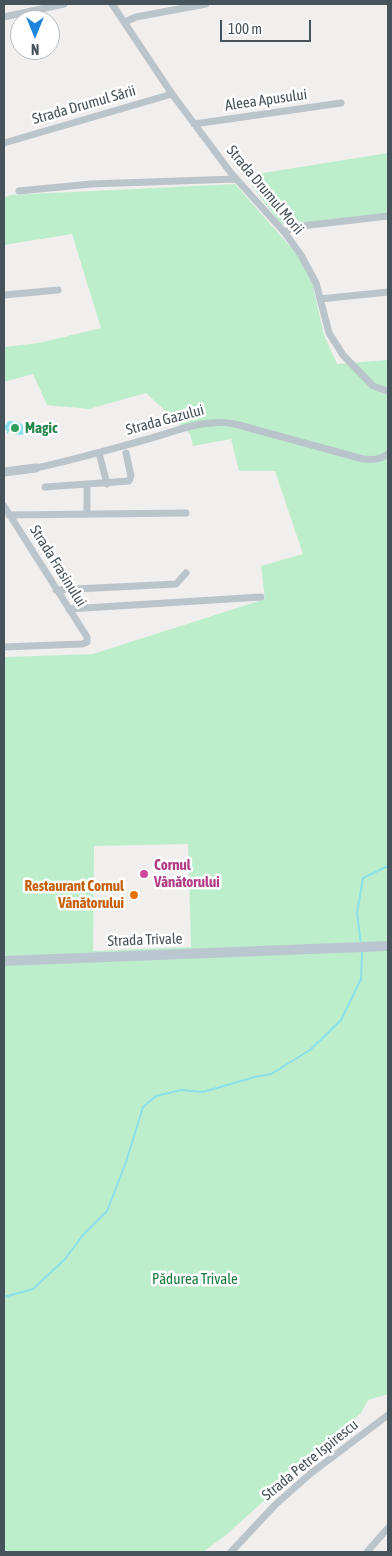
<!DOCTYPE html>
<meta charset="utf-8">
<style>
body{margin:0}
#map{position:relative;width:392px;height:1556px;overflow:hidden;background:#f1eeee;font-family:"Asap Condensed",sans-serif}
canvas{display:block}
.frame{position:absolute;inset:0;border:5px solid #47535b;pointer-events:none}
.north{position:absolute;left:10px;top:10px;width:50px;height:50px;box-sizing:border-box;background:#fff;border:1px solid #b5babd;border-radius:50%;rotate:180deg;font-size:14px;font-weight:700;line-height:20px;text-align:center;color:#47535b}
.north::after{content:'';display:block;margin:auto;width:18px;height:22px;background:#1d84dc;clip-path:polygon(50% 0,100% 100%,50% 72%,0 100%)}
.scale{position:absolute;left:220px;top:20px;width:91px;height:22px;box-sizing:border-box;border:2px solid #47535b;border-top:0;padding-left:6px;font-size:15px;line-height:18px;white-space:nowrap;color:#47535b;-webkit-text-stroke:4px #fff;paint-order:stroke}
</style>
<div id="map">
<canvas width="392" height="1556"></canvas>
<div class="frame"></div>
<div class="north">N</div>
<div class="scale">100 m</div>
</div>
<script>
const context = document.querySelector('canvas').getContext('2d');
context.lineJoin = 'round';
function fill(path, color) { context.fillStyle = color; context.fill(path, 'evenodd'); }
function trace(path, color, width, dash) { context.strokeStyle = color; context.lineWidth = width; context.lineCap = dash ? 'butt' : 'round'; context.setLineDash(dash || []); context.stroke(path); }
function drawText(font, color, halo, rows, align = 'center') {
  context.font = font + ' "Asap Condensed",sans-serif'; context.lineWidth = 5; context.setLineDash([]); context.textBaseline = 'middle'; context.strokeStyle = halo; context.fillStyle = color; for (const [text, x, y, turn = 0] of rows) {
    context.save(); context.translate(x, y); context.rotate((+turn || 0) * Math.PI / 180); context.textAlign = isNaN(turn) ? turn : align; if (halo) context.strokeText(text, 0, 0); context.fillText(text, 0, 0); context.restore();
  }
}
const green = new Path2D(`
 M388 153V213L282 225 244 176Z
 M235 184 301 259 312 282 324 335 337 364 388 360V1394L368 1400 361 1413 226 1535 203 1552H4V657L93 654 265 599 261 566 303 554 275 471H239L231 439 193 446 190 434 146 393 89 409 47 405 33 374 4 382V347L39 343 101 328 72 234 4 245V198L10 195ZM188 844 191 947 93 951 94 846Z`);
const water = new Path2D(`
 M8 421C15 421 23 423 26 429L25 433 22 435 14 434 13 431 10 430 7 434V431L4 428V424L6 425Z`);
const stream = new Path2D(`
 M361 944 357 913 363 878 386 867H388
 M4 1297 33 1289 65 1259 83 1235 107 1211 126 1162 143 1107 156 1096 181 1090 203 1092 255 1077 271 1074 310 1050 341 1020 361 979 362 951`);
const minor = new Path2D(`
 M112 4 172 94 231 173 285 233 301 255 316 283 329 333 343 355 373 386 388 391
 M4 17 64 4
 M125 22 136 17 206 4
 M194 124 341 103
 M4 143 172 94
 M19 191 91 184 236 179
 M285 233 293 227 388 216
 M4 295 58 290
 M320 299 388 292
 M99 453 107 484
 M36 468C74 460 111 449 148 439 177 431 204 418 235 424L363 459C372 460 380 460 388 454
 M87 485V513
 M45 487 129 481 131 476 126 453
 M4 506 87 637V642L82 644 4 647
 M9 515 186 513
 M56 590 176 584 186 573
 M69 609 261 597
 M231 1552 275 1505 310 1474 388 1415
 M367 1552 388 1528`);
const tertiary = new Path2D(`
 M4 472 36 468`);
const secondary = new Path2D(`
 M4 961 388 946`);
const markers = [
 [15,428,5,"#2e9e5b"],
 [144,874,5,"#d1479c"],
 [134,895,5,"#e8710a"]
];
const streetNames = [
 ["Aleea Apusului",266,100,-8],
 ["Strada Drumul Sării",84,105,-16],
 ["Strada Drumul Morii",265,190,50],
 ["Strada Gazului",165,420,-15],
 ["Strada Frasinului",58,566,58],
 ["Strada Trivale",145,940,-2],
 ["Strada Petre Ispirescu",310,1460,-39]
];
const leisureNames = [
 ["Magic",25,428]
];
const hotelNames = [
 ["Cornul",154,865],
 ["Vânătorului",154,882]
];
const foodNames = [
 ["Restaurant Cornul",124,886],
 ["Vânătorului",124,903]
];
const parkNames = [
 ["Pădurea Trivale",195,1279]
];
fill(green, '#bdeecb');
fill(water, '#8be0ea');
trace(stream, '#8be0ea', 2);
trace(minor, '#bac4cb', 7);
trace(tertiary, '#bac4cb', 9);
trace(secondary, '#bac7d0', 10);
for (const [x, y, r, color] of markers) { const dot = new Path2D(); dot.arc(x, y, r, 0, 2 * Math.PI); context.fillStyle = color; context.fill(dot); trace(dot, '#fff', 2); }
drawText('15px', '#47535b', '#fff', streetNames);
drawText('bold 15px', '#27864d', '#fff', leisureNames, 'left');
drawText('bold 15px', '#b23c85', '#fff', hotelNames, 'left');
drawText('bold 15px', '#c56008', '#fff', foodNames, 'right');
drawText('15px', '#197b3f', '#fff', parkNames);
</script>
